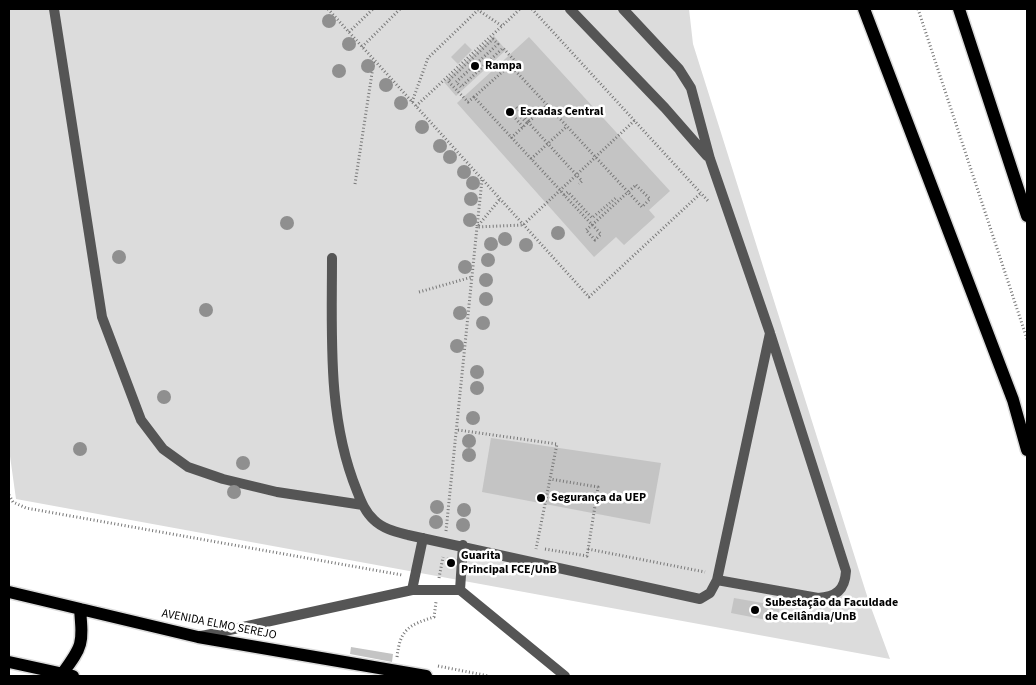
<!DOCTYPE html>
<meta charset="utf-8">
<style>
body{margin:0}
#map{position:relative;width:1036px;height:685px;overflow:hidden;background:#fff;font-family:"Source Sans 3",sans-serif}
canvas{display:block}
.frame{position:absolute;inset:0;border:10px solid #000;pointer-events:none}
</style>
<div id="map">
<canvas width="1036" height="685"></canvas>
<div class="frame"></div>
</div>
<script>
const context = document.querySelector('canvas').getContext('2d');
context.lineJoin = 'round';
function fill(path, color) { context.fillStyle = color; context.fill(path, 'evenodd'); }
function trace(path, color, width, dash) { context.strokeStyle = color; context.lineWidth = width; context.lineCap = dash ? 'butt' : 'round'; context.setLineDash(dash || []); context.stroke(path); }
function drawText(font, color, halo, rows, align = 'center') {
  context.font = font + ' "Source Sans 3",sans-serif'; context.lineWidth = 5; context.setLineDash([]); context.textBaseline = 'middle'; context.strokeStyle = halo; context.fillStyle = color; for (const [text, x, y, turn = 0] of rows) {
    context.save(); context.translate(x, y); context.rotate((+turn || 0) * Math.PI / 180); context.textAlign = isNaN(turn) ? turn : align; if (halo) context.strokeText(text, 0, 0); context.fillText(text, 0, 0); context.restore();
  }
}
const green = new Path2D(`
 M9 9H689L693 44 869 602 890 659 16 499 9 449Z`);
const building = new Path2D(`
 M494 36 506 50 456 96 444 82Z
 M529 37 670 191 649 210 655 217 624 245 616 237 594 257 457 103Z
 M465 43 472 50 458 64 451 57Z
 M491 438 661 463 650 524 482 492Z
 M447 557 457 559 455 568 446 567Z
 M734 598 780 606 777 622 731 613Z
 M351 647 393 654 392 662 350 654Z`);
const path = new Path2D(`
 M328 9 589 297 701 193
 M532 9 709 202
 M918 9 1027 339
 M349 32 373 9
 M362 47 400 9
 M474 97 468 102 448 81 493 39 498 44 456 82 461 87 503 48 514 60 510 65
 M412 102 428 58 478 10 502 26 520 9
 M416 106 502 26
 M521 117 527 123
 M528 122 582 181 579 184
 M523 127 510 112 516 107 529 121
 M511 138 547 105
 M531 159 566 127
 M482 180 477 227 523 225 635 120
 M355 184 374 60
 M636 185 650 199 642 207 628 192Z
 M564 195 568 192 592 218 617 197
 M592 225 628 192 510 65 474 97 560 190 564 195 601 234 595 240 586 230 592 225
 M419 292 472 277
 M458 430 557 444 536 549
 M9 495 13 502 26 508 402 575
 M446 531 477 227 500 199
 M545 549 587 556 598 487 550 479
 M588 549 705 572
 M439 578 443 557
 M397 657C400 629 409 625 434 617L436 602
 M438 666 489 676`);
const lane = new Path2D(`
 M54 9 102 317 141 420 163 449 188 467 223 479 277 492 363 505
 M570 9 665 108 707 156
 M623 9 679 69 691 88 710 159 770 333 846 571C845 590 836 597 818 598L717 580
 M332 258C332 336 327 418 357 491 361 501 365 512 374 520 383 529 397 532 408 535L700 599 710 593 717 580 770 333
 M412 590 423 538
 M460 590 463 545
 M202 636 412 590H460L565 676`);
const primary = new Path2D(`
 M864 9 1013 400 1027 450
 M959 9 1027 216
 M9 592 198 637 426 676
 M9 662 73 676
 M62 674C83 646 83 644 80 609`);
const trees = [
 [329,21],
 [349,44],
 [368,66],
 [339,71],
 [386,85],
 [401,103],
 [422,127],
 [440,146],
 [450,157],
 [464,172],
 [473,183],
 [471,199],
 [470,220],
 [287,223],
 [558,233],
 [505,239],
 [491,244],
 [526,245],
 [119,257],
 [488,260],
 [465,267],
 [486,280],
 [486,299],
 [206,310],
 [460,313],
 [483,323],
 [457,346],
 [477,372],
 [477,388],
 [164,397],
 [473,418],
 [469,441],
 [80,449],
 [469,455],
 [243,463],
 [234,492],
 [437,507],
 [464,510],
 [436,522],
 [463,525]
];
const markers = [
 [475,66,5,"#000"],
 [510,112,5,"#000"],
 [541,498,5,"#000"],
 [451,563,5,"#000"],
 [755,610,5,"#000"]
];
const poiNames = [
 ["Rampa",485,66],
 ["Escadas Central",520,112],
 ["Segurança da UEP",551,498],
 ["Guarita",461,556],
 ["Principal FCE/UnB",461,570],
 ["Subestação da Faculdade",765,603],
 ["de Ceilândia/UnB",765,617]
];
const streetNames = [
 ["AVENIDA ELMO SEREJO",219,625,11]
];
fill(green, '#dcdcdc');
fill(building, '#c4c4c4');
trace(primary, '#dbdbdb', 15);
trace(path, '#777', 3, [1, 2.5]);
trace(lane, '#555', 10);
trace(primary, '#000', 12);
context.fillStyle = '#8f8f8f';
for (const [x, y] of trees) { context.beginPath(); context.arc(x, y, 7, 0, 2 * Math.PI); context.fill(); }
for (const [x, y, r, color] of markers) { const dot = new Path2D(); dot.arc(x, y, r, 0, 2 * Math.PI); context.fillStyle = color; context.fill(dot); trace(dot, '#fff', 2); }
drawText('bold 12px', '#000', '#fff', poiNames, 'left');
drawText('12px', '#000', '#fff', streetNames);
</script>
